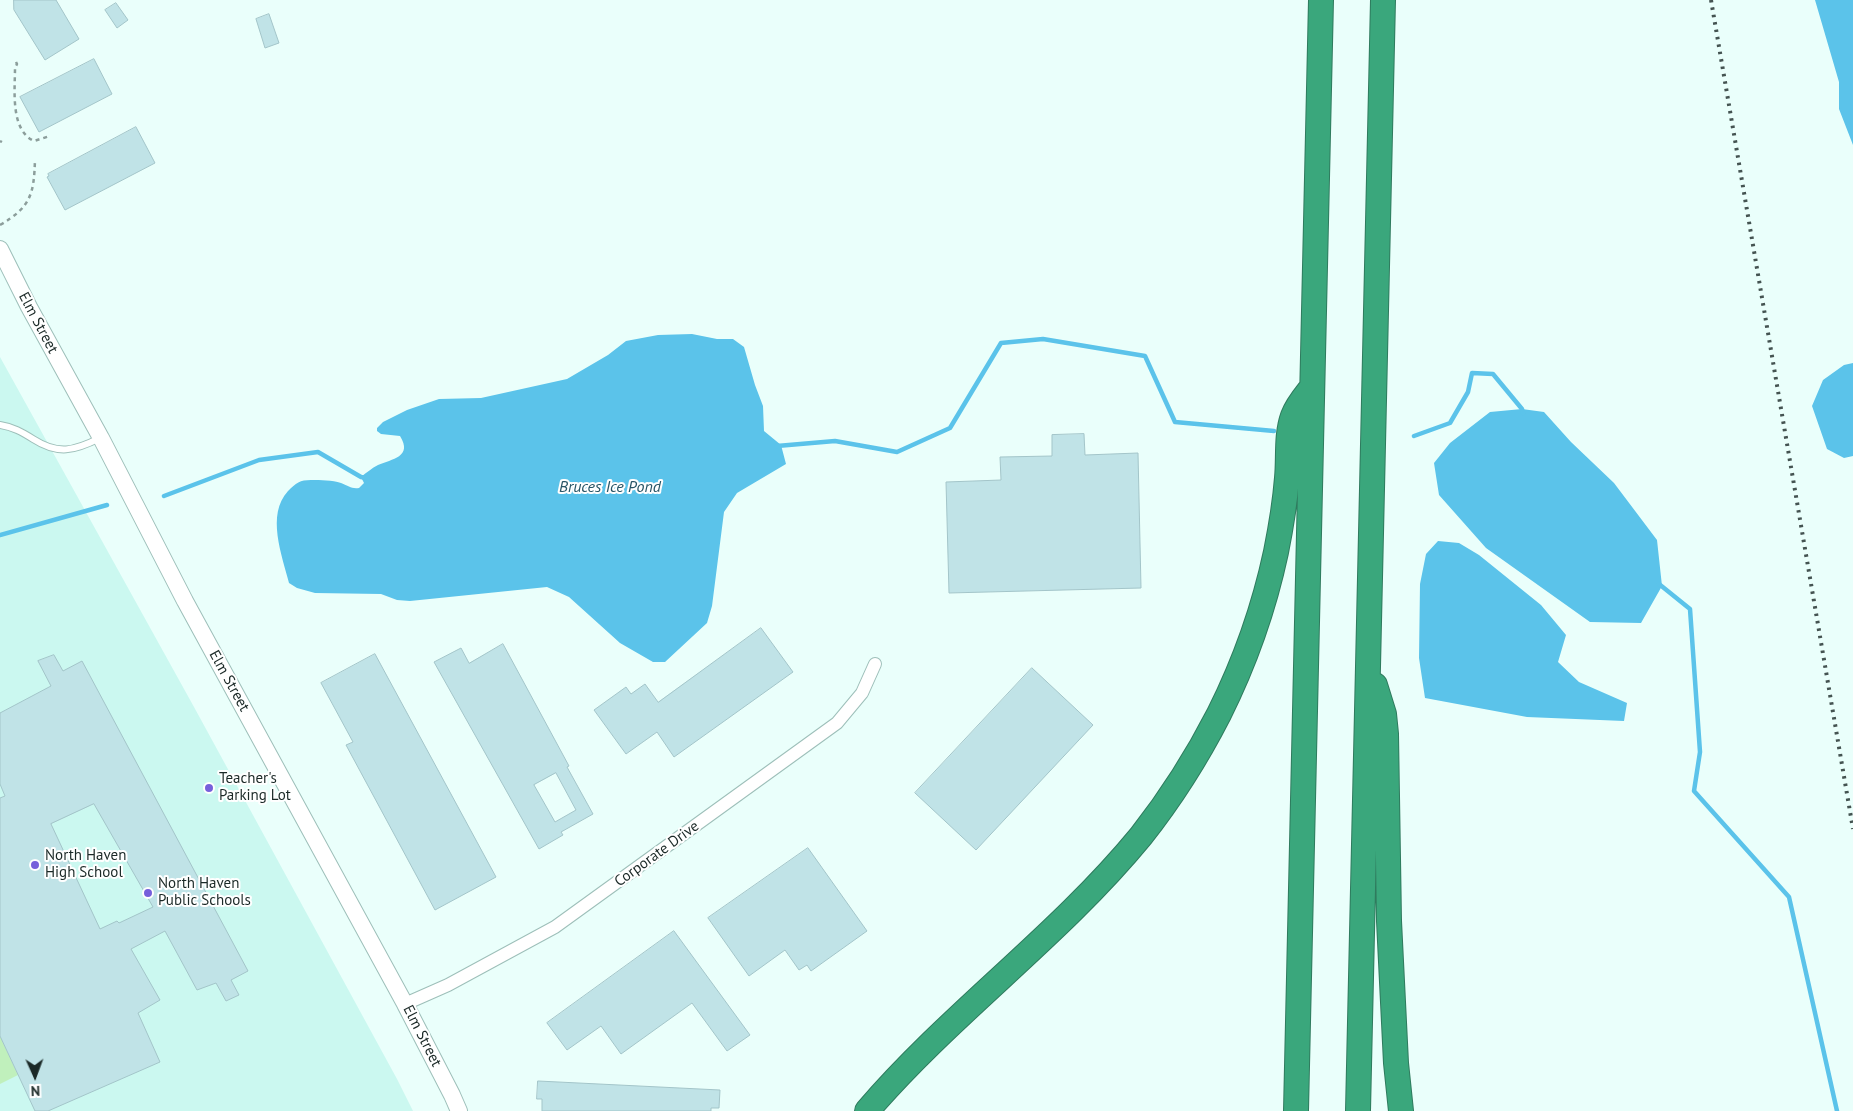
<!DOCTYPE html>
<style>
body{margin:0}
#map{position:relative;width:1853px;height:1111px;overflow:hidden;background:#eafffb;font-family:"PT Sans",sans-serif}
canvas{display:block}
.north{position:absolute;left:10px;top:1051px;width:50px;height:50px;-webkit-text-stroke:4px #fff;paint-order:stroke;rotate:178deg;font-size:14px;font-weight:700;line-height:20px;text-align:center;color:#1b2927}
.north::after{content:'';display:block;margin:auto;width:18px;height:22px;background:#1b2927;clip-path:polygon(50% 0,100% 100%,50% 72%,0 100%)}
</style>
<div id="map">
<canvas width="1853" height="1111"></canvas>
<div class="north">N</div>
</div>
<script>
const context = document.querySelector('canvas').getContext('2d');
context.lineJoin = 'round';
function fill(path, color) { context.fillStyle = color; context.fill(path, 'evenodd'); }
function trace(path, color, width, dash) { context.strokeStyle = color; context.lineWidth = width; context.lineCap = dash ? 'butt' : 'round'; context.setLineDash(dash || []); context.stroke(path); }
function drawText(font, color, halo, rows, align = 'center') {
  context.font = font + ' "PT Sans",sans-serif'; context.lineWidth = 4; context.setLineDash([]); context.textBaseline = 'middle'; context.strokeStyle = halo; context.fillStyle = color; for (const [text, x, y, turn = 0] of rows) {
    context.save(); context.translate(x, y); context.rotate((+turn || 0) * Math.PI / 180); context.textAlign = isNaN(turn) ? turn : align; if (halo) context.strokeText(text, 0, 0); context.fillText(text, 0, 0); context.restore();
  }
}
const built = new Path2D(`
 M0 357 194 707 397 1079 413 1111H0Z`);
const green = new Path2D(`
 M0 1036 18 1075 0 1084Z`);
const water = new Path2D(`
 M1815 0H1853V145L1839 109V82Z
 M692 334 717 339H733L744 347 755 385 763 406 764 431 781 445 786 464 737 493 724 512 712 606 707 623 665 662H653L620 643 569 597 547 587 410 601 397 600 381 594 315 593 297 588 289 583C282 555 266 515 288 491 296 483 300 480 311 480 321 480 332 480 341 483 349 486 351 489 359 488L364 483 361 477C366 473 372 468 378 465 392 459 413 457 400 436L381 434 377 431V428L383 422 407 410 439 399 481 398 567 379 608 355 626 341 658 335Z
 M1853 363V456L1844 458 1827 449 1812 406 1823 380 1844 365Z
 M1522 409 1544 412 1571 442 1614 483 1657 540 1662 586 1641 623 1590 622 1486 548 1439 495 1434 463 1450 443 1490 412Z
 M1438 541 1459 543 1479 555 1541 605 1566 635 1558 662 1579 682 1627 703 1624 721 1527 717 1425 698 1419 658 1420 584 1426 554Z`);
const stream = new Path2D(`
 M1414 436 1450 423 1468 392 1472 373 1493 374 1522 409 1523 413
 M777 446 835 441 897 452 950 428 1001 343 1043 339 1145 356 1175 422 1274 431
 M164 496 259 460 318 452 361 477 367 478
 M0 535 107 505
 M1659 584 1690 609 1700 752 1694 791 1789 897 1837 1111`);
const building = new Path2D(`
 M14 0H56L79 39 45 60 14 10Z
 M116 3 128 20 117 28 105 10Z
 M269 14 279 43 265 48 256 19Z
 M94 59 112 94 39 132 20 97Z
 M136 127 155 163 65 210 47 177 49 176 48 174Z
 M1084 434 1085 455 1138 453 1141 588 949 593 946 482 1001 480 1000 457 1052 456V435Z
 M761 628 793 672 674 757 657 732 626 754 594 710 626 687 631 694 645 684 658 702Z
 M503 644 569 766 567 767 593 814 561 832 563 835 539 849 434 662 461 648 469 663ZM556 773 576 810 555 822 534 785Z
 M375 654 496 877 435 910 346 745 353 742 321 683Z
 M54 655 63 671 82 661 248 971 231 980 239 995 226 1001 216 983 197 990 165 931 131 949 160 1000 138 1013 160 1062 48 1111H35L0 1036V798L5 796 0 784V713L51 686 38 661ZM94 804 153 907 119 923 117 921 100 929 51 824Z
 M1032 668 1093 725 976 850 915 793Z
 M808 848 867 931 811 971 807 965 799 970 785 950 749 976 708 918Z
 M674 931 750 1035 727 1051 692 1003 621 1054 601 1026 567 1050 547 1023Z
 M538 1081 720 1090 719 1108H711V1111H542V1099H537Z`);
const path = new Path2D(`
 M16 62 17 64 15 68C15 90 10 130 34 141L50 136
 M0 141 2 142
 M0 225C31 207 34 194 35 159`);
const service = new Path2D(`
 M0 425C13 427 22 432 33 439 58 455 74 451 100 438`);
const minor = new Path2D(`
 M405 1004 448 985 555 927 837 723 862 693 875 664`);
const tertiary = new Path2D(`
 M0 249 29 307 101 438 185 601 405 1004 452 1095 459 1111`);
const motorway = new Path2D(`
 M1375 685 1384 714 1386 734 1389 921 1396 1063 1401 1111
 M867 1111C951 1013 1059 936 1141 836 1171 798 1197 757 1219 714 1245 662 1264 608 1276 552 1281 527 1285 503 1287 478 1289 458 1286 435 1293 416 1297 405 1305 396 1312 387
 M1296 1111 1321 0
 M1358 1111 1383 0`);
const rail = new Path2D(`
 M1711 0 1853 829`);
const markers = [
 [209,788,5,"#7660db"],
 [35,865,5,"#7660db"],
 [148,893,5,"#7660db"]
];
const streetNames = [
 ["Elm Street",38,323,62],
 ["Elm Street",229,681,61],
 ["Corporate Drive",657,854,-36],
 ["Elm Street",422,1036,63]
];
const poiNames = [
 ["Teacher's",219,779],
 ["Parking Lot",219,796],
 ["North Haven",45,856],
 ["High School",45,873],
 ["North Haven",158,884],
 ["Public Schools",158,901]
];
const waterNames = [
 ["Bruces Ice Pond",610,487]
];
fill(built, '#cbf8f0');
fill(green, '#c0f0bc');
fill(water, '#5bc3ea');
trace(stream, '#5bc3ea', 4.5);
fill(building, '#c0e3e7');
trace(building, '#a3c5c9', 1);
trace(service, '#9dbfb9', 8);
trace(minor, '#9dbfb9', 14);
trace(tertiary, '#9dbfb9', 18);
trace(motorway, '#2f7b5e', 26);
trace(path, '#8c9e9b', 2.5, [4, 4]);
trace(service, '#fff', 6);
trace(minor, '#fff', 12);
trace(tertiary, '#fff', 16);
trace(motorway, '#3aa77c', 24);
trace(rail, '#445351', 4, [2.5, 5]);
for (const [x, y, r, color] of markers) { const dot = new Path2D(); dot.arc(x, y, r, 0, 2 * Math.PI); context.fillStyle = color; context.fill(dot); trace(dot, '#fff', 2); }
drawText('15px', '#1b2927', '#fff', streetNames);
drawText('15px', '#1b2927', '#fff', poiNames, 'left');
drawText('italic 16px', '#285566', '#fff', waterNames);
</script>
